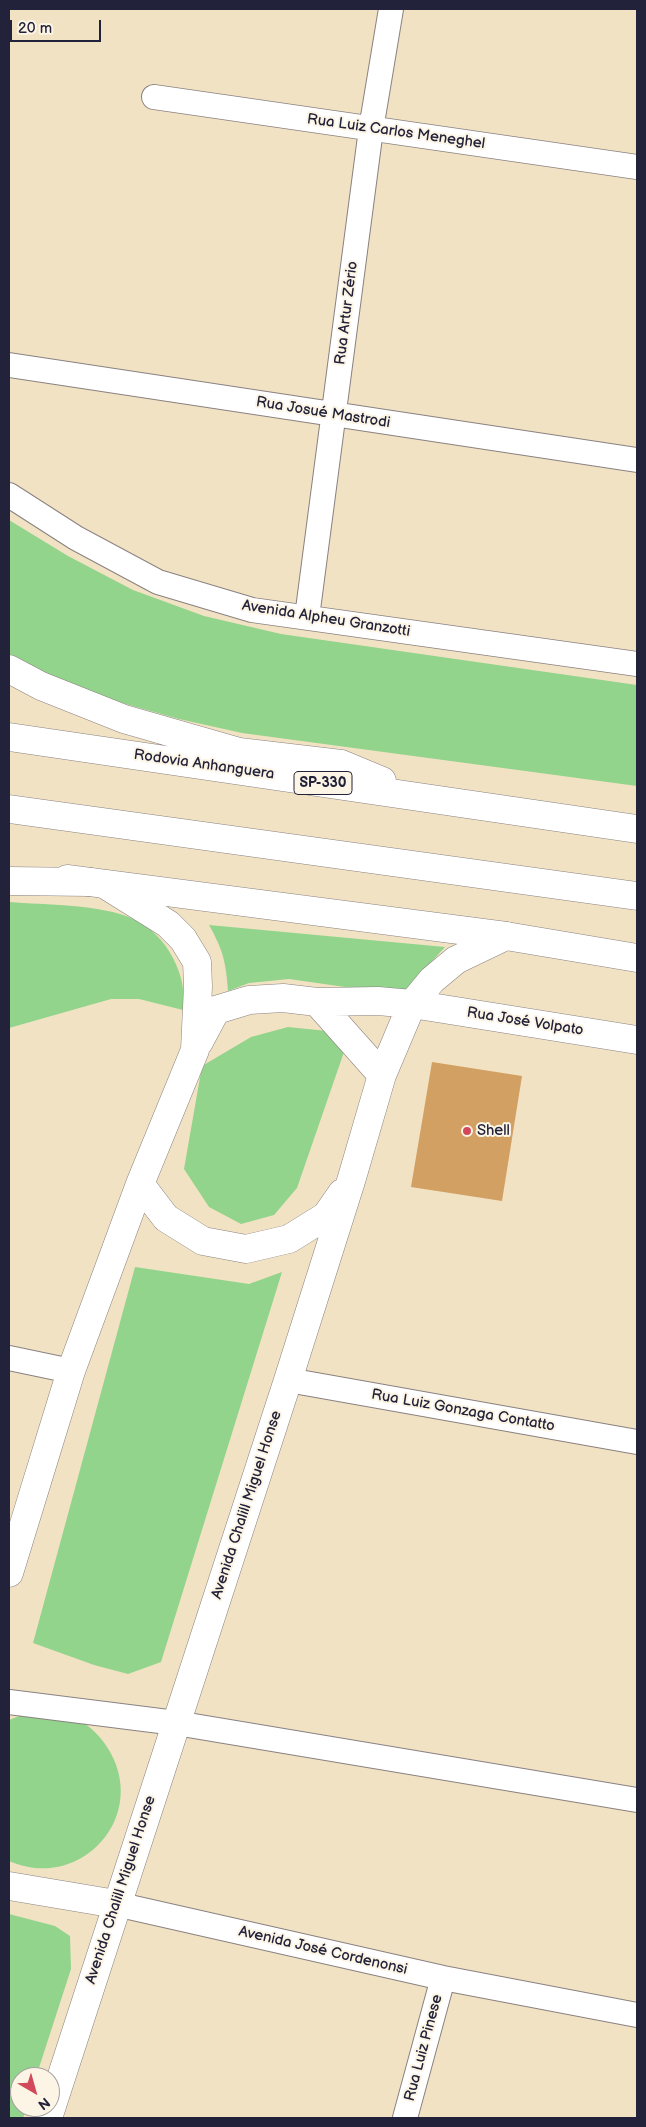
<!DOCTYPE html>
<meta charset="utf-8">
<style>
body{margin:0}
#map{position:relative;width:646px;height:2127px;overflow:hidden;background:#f2e2c4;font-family:"Balsamiq Sans",sans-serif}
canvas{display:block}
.frame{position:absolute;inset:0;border:10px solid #22223b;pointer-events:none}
.north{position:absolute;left:10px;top:2067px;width:50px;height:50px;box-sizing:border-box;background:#fcf5e5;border:1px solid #a5a1a1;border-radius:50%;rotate:142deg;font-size:14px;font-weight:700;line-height:20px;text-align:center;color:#22223b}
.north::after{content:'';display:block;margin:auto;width:18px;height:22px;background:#d1495b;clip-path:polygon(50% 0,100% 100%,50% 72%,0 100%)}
.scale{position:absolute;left:10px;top:20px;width:91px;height:22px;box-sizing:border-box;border:2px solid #22223b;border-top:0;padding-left:6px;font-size:15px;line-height:18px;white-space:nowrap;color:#22223b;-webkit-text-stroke:4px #fcf5e5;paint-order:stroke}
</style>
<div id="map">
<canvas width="646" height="2127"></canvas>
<div class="frame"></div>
<div class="north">N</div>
<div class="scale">20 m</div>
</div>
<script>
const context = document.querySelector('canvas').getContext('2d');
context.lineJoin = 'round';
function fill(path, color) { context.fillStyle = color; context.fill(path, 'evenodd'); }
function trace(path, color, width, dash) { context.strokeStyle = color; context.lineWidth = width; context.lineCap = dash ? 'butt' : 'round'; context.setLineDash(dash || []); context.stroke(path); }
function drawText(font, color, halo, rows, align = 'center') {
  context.font = font + ' "Balsamiq Sans",sans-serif'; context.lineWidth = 4; context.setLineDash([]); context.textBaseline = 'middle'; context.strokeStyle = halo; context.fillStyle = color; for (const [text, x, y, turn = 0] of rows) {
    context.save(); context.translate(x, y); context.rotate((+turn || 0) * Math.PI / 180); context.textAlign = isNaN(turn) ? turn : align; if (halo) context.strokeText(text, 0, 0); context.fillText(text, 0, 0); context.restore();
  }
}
const green = new Path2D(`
 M9 520 68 556 133 590 204 616 281 634 637 685V786L242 733 179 719 122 703 68 684 9 657Z
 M9 902C45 905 101 904 133 919 151 927 164 941 173 958 182 976 185 990 183 1010L139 999H111L9 1028Z
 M209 925 445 947 401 995 289 979 249 983 228 991C226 962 223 950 209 925Z
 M288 1027 327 1031 344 1052 297 1188 274 1215 241 1224 209 1207 184 1169 202 1066 251 1037Z
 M135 1267 249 1284 282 1272 161 1662 128 1674 94 1665 33 1643Z
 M27 1713C40 1715 69 1716 80 1721 90 1726 101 1737 107 1747 151 1814 82 1893 9 1861V1720Z
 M9 1914 55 1926 70 1936 71 1969 36 2077H20V2107H27L23 2118H9Z`);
const building = new Path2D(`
 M432 1062 522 1076 502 1201 411 1187Z`);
const minor = new Path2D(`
 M154 97 637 167
 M9 365 637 460
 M9 495 76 538 158 582 252 610 637 664
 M307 617 371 129 391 9
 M9 1358 71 1371
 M288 1380 637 1442
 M9 1702 176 1723 637 1800
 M116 1904 443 1978 637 2015
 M405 2118 443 1978`);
const tertiary = new Path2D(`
 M317 1002 382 1075
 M199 1042 216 1010 249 1000 283 998 317 1002 378 1001 412 1004 637 1040
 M140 1184 166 1218 203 1241 246 1249 289 1239 326 1216 342 1193
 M9 1573 71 1371 140 1184 195 1050 198 986 197 962 183 939 168 924 104 884
 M9 1886 116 1904
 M48 2118 288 1380 351 1181 382 1075 412 1004 432 980 456 960 506 936`);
const trunk = new Path2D(`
 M67 879 506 936 637 958`);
const motorway = new Path2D(`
 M9 669 41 686 124 719 239 752 341 764 382 781
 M9 737 637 829
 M9 809 637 896
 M9 881 90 882`);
const markers = [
 [467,1131,5,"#d1495b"]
];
const shields = [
 [323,783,58]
];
const shieldNames = [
 ["SP-330",323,783]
];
const streetNames = [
 ["Rua Luiz Carlos Meneghel",396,132,8],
 ["Rua Artur Zério",347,313,-83],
 ["Rua Josué Mastrodi",323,413,9],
 ["Avenida Alpheu Granzotti",326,619,9],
 ["Rodovia Anhanguera",204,765,8],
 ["Rua José Volpato",525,1022,9],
 ["Rua Luiz Gonzaga Contatto",463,1411,10],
 ["Avenida Chalill Miguel Honse",247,1505,-72],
 ["Avenida Chalill Miguel Honse",121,1890,-72],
 ["Avenida José Cordenonsi",323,1951,13],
 ["Rua Luiz Pinese",424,2048,-75]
];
const poiNames = [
 ["Shell",477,1131]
];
fill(green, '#92d48b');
fill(building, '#d2a062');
trace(minor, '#8a8280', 26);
trace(tertiary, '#8a8280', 29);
trace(trunk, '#8a8280', 29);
trace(motorway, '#8a8280', 29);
trace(minor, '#fff', 24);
trace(tertiary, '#fff', 28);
trace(trunk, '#fff', 28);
trace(motorway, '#fff', 28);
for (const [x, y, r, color] of markers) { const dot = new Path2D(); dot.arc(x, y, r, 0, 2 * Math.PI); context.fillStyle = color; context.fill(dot); trace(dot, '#fcf5e5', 2); }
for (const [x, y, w] of shields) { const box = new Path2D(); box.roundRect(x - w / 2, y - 11.5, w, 23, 4); context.fillStyle = '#fcf5e5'; context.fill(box); trace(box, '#22223b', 1); }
drawText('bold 14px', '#22223b', null, shieldNames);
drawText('15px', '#22223b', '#fcf5e5', streetNames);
drawText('15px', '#22223b', '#fcf5e5', poiNames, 'left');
</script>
